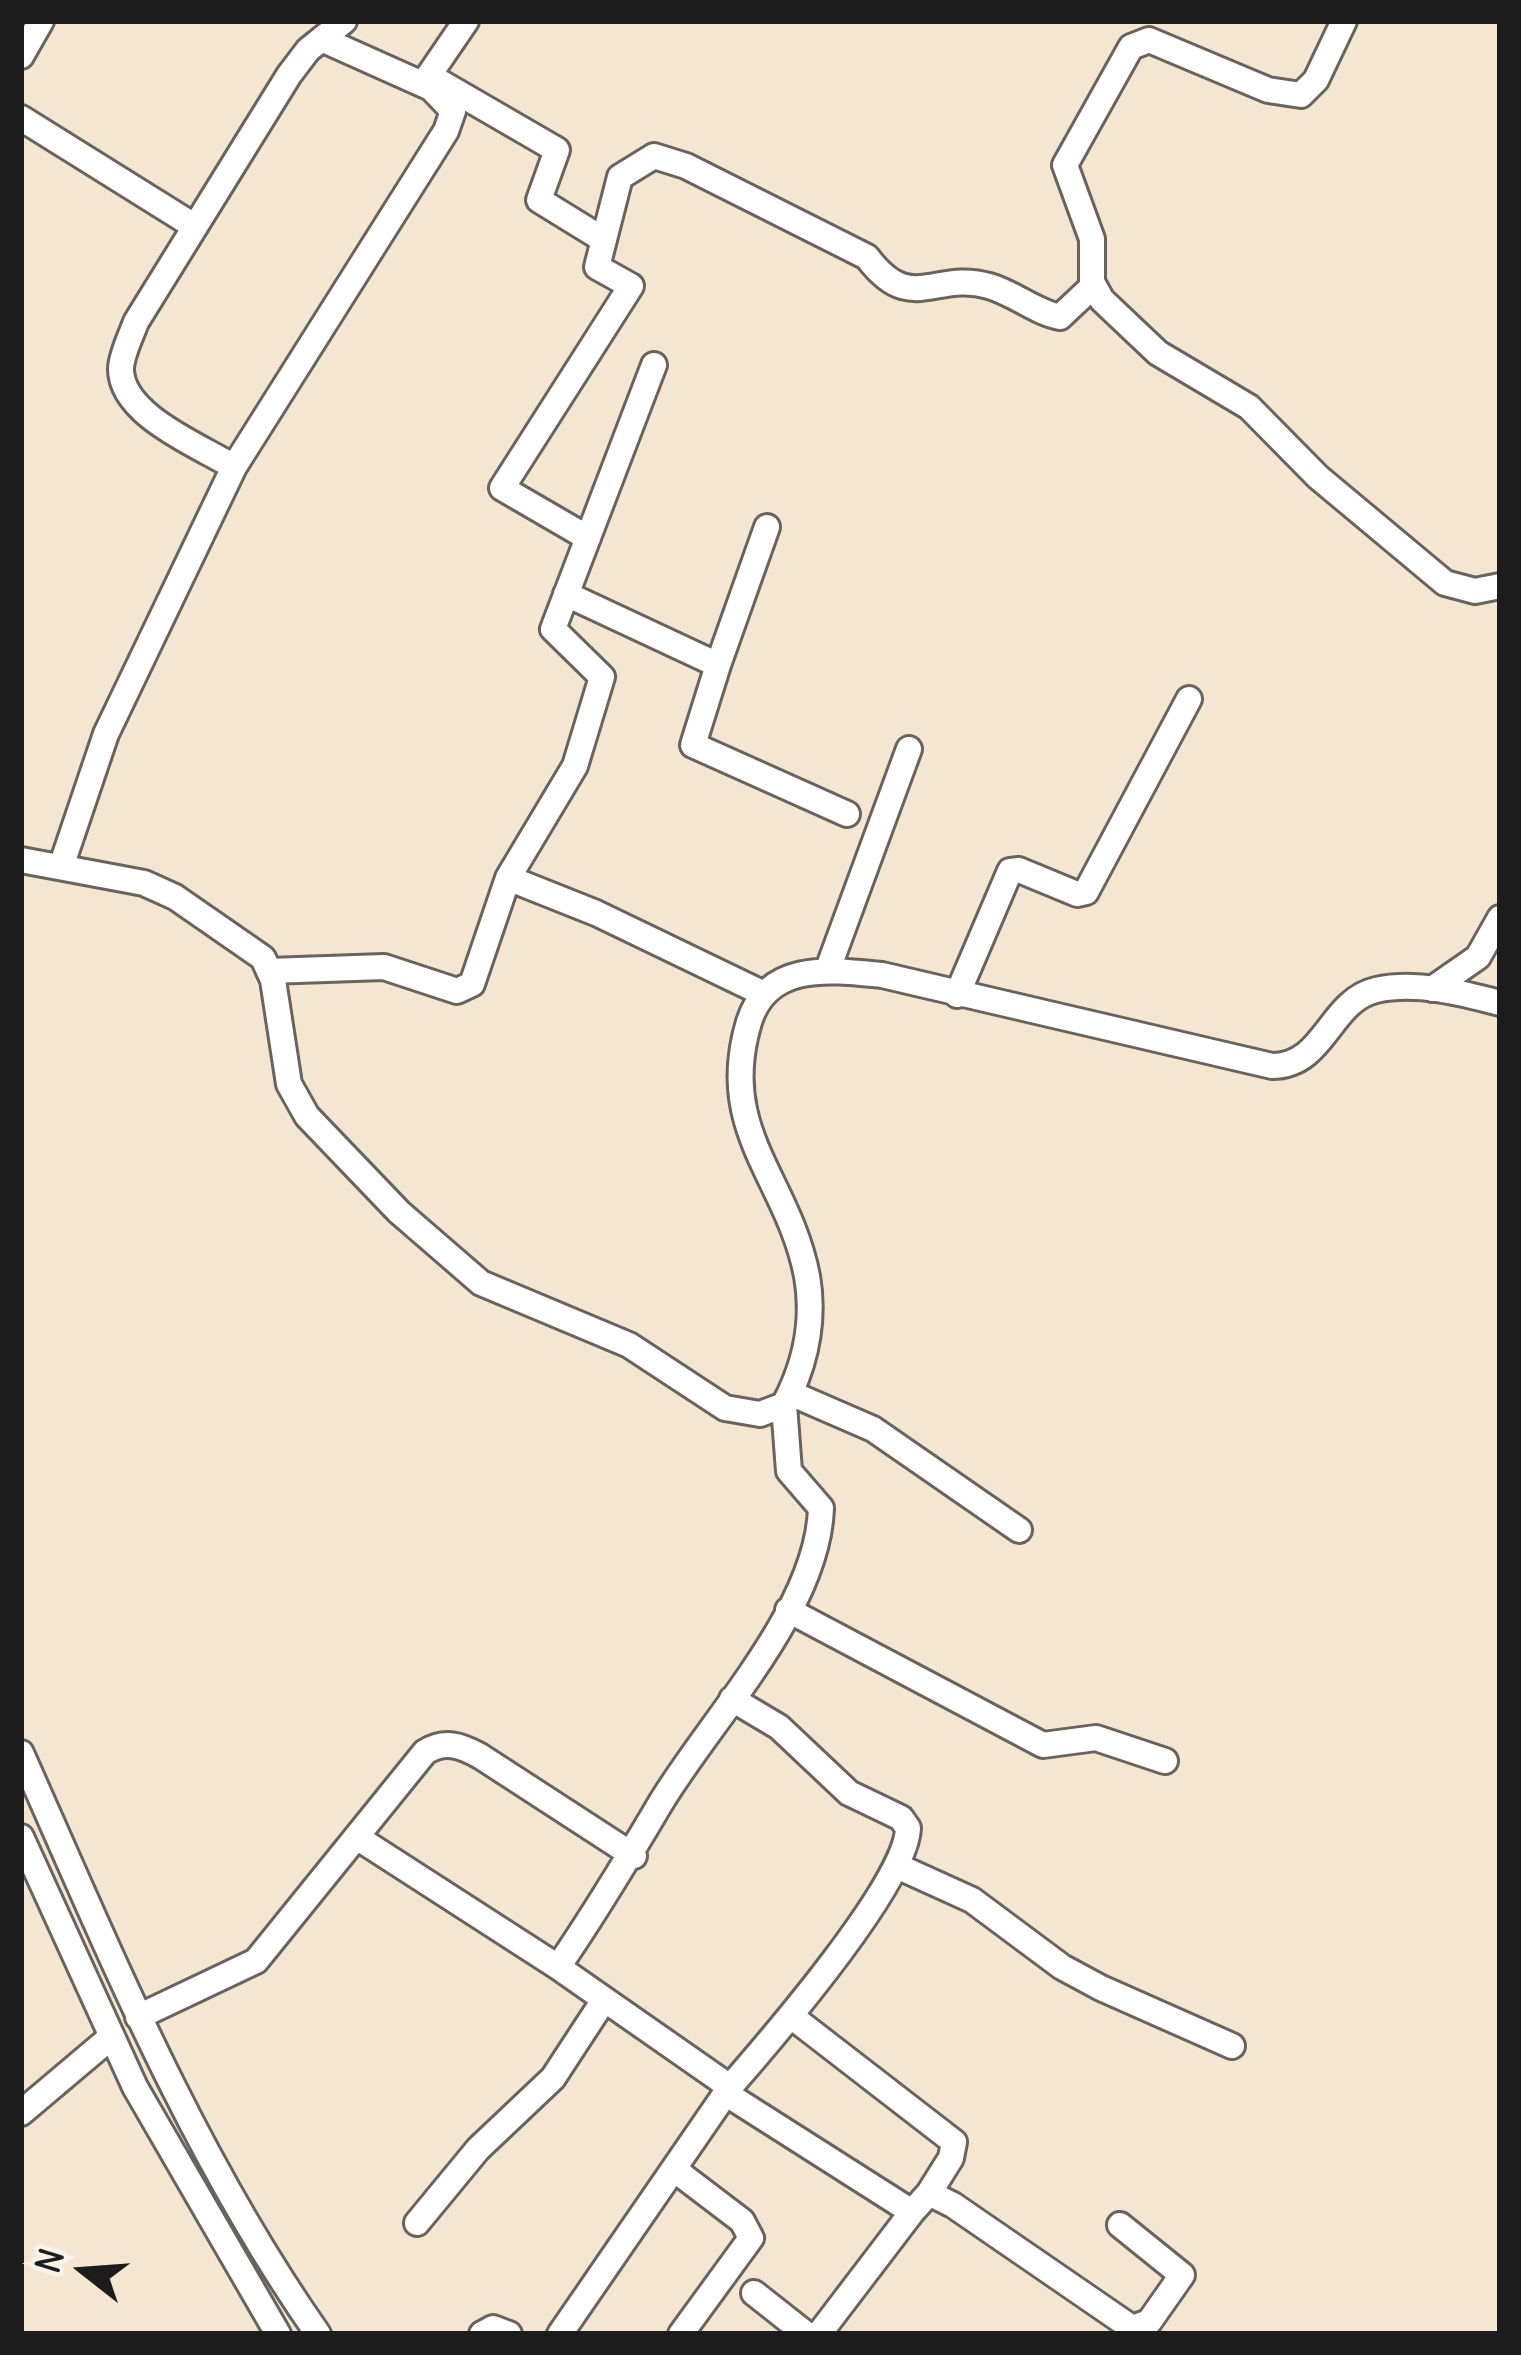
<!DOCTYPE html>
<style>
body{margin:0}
#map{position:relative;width:1521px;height:2355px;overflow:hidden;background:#f5e6d2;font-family:Delius,sans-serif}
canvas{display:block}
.frame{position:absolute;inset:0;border:24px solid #1c1c1c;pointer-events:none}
.north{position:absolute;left:24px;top:2211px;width:120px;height:120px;-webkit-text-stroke:9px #f7f3e8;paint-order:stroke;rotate:287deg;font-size:33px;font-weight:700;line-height:48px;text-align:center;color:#1c1c1c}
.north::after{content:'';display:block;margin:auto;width:42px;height:54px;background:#1c1c1c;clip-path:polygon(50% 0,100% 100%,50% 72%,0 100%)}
</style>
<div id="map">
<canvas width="1521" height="2355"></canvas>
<div class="frame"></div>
<div class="north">N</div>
</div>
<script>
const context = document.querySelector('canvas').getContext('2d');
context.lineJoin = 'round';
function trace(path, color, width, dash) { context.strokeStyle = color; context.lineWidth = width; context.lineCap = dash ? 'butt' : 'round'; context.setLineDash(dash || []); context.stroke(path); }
const minor = new Path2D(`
 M1344 21 1316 80 1301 95 1268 90 1149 40 1131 47 1065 165 1092 239V282L1102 300 1158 353 1249 407 1318 477 1445 583 1475 591 1500 586
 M21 56 41 21
 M438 81 557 150 539 200 604 240
 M423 84 466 21
 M21 118 194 226
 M234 467C200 446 120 415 121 368 122 353 131 336 136 322L289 75 308 50 344 21
 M588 538 502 488 631 286 597 267 620 177 654 156 686 166 867 257C911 316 935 270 989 286 1014 293 1035 312 1060 317L1093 286
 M566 594 718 665 767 527
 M718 665 693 745 847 814
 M21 860 144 883 175 897 263 958 273 980 289 1084 307 1116 399 1212 481 1283 629 1345 725 1408 760 1414 784 1405 790 1393C807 1357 814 1316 807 1276 788 1178 716 1131 749 1022 768 961 831 970 882 975L1272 1066C1325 1066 1329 1001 1376 990 1416 981 1462 993 1500 1003
 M62 864 106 734 234 467 446 131 453 111 431 88 326 41
 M508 878 596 913 762 993
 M828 969 909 749
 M269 971 384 967 457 991 472 984 508 878 575 766 602 677 553 629 654 365
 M1432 989 1478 957 1500 918
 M957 995 1010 871 1019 870 1077 894 1086 892 1189 699
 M790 1393 873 1429 1019 1530
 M788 1610 1043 1745 1096 1738 1165 1761
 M21 1753C109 1951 193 2156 318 2334
 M21 1837 135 2087 278 2334
 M358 1838 558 1967
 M897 1866 972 1900 1062 1967 1101 1988 1232 2046
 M791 2016 954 2142 951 2158 929 2193
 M138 2017 256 1961 425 1752C445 1740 460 1745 480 1756L634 1856
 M730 2087C770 2041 907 1883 908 1828L901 1818 849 1793 779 1727 732 1699
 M725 2093 912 2212 929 2193 953 2205 1132 2328 1129 2334
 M21 2113 111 2037
 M675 2170 742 2221 751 2238 681 2334
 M417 2223 478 2149 553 2078 604 2000
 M1120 2225 1182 2275 1149 2322 1132 2328
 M754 2293 806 2334
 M482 2334 493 2328 509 2334
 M560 2334 730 2087 558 1967C595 1913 627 1860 660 1804 711 1719 818 1610 821 1508L789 1471 784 1405
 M819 2334 912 2212`);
trace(minor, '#68635c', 30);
trace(minor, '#fff', 24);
</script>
